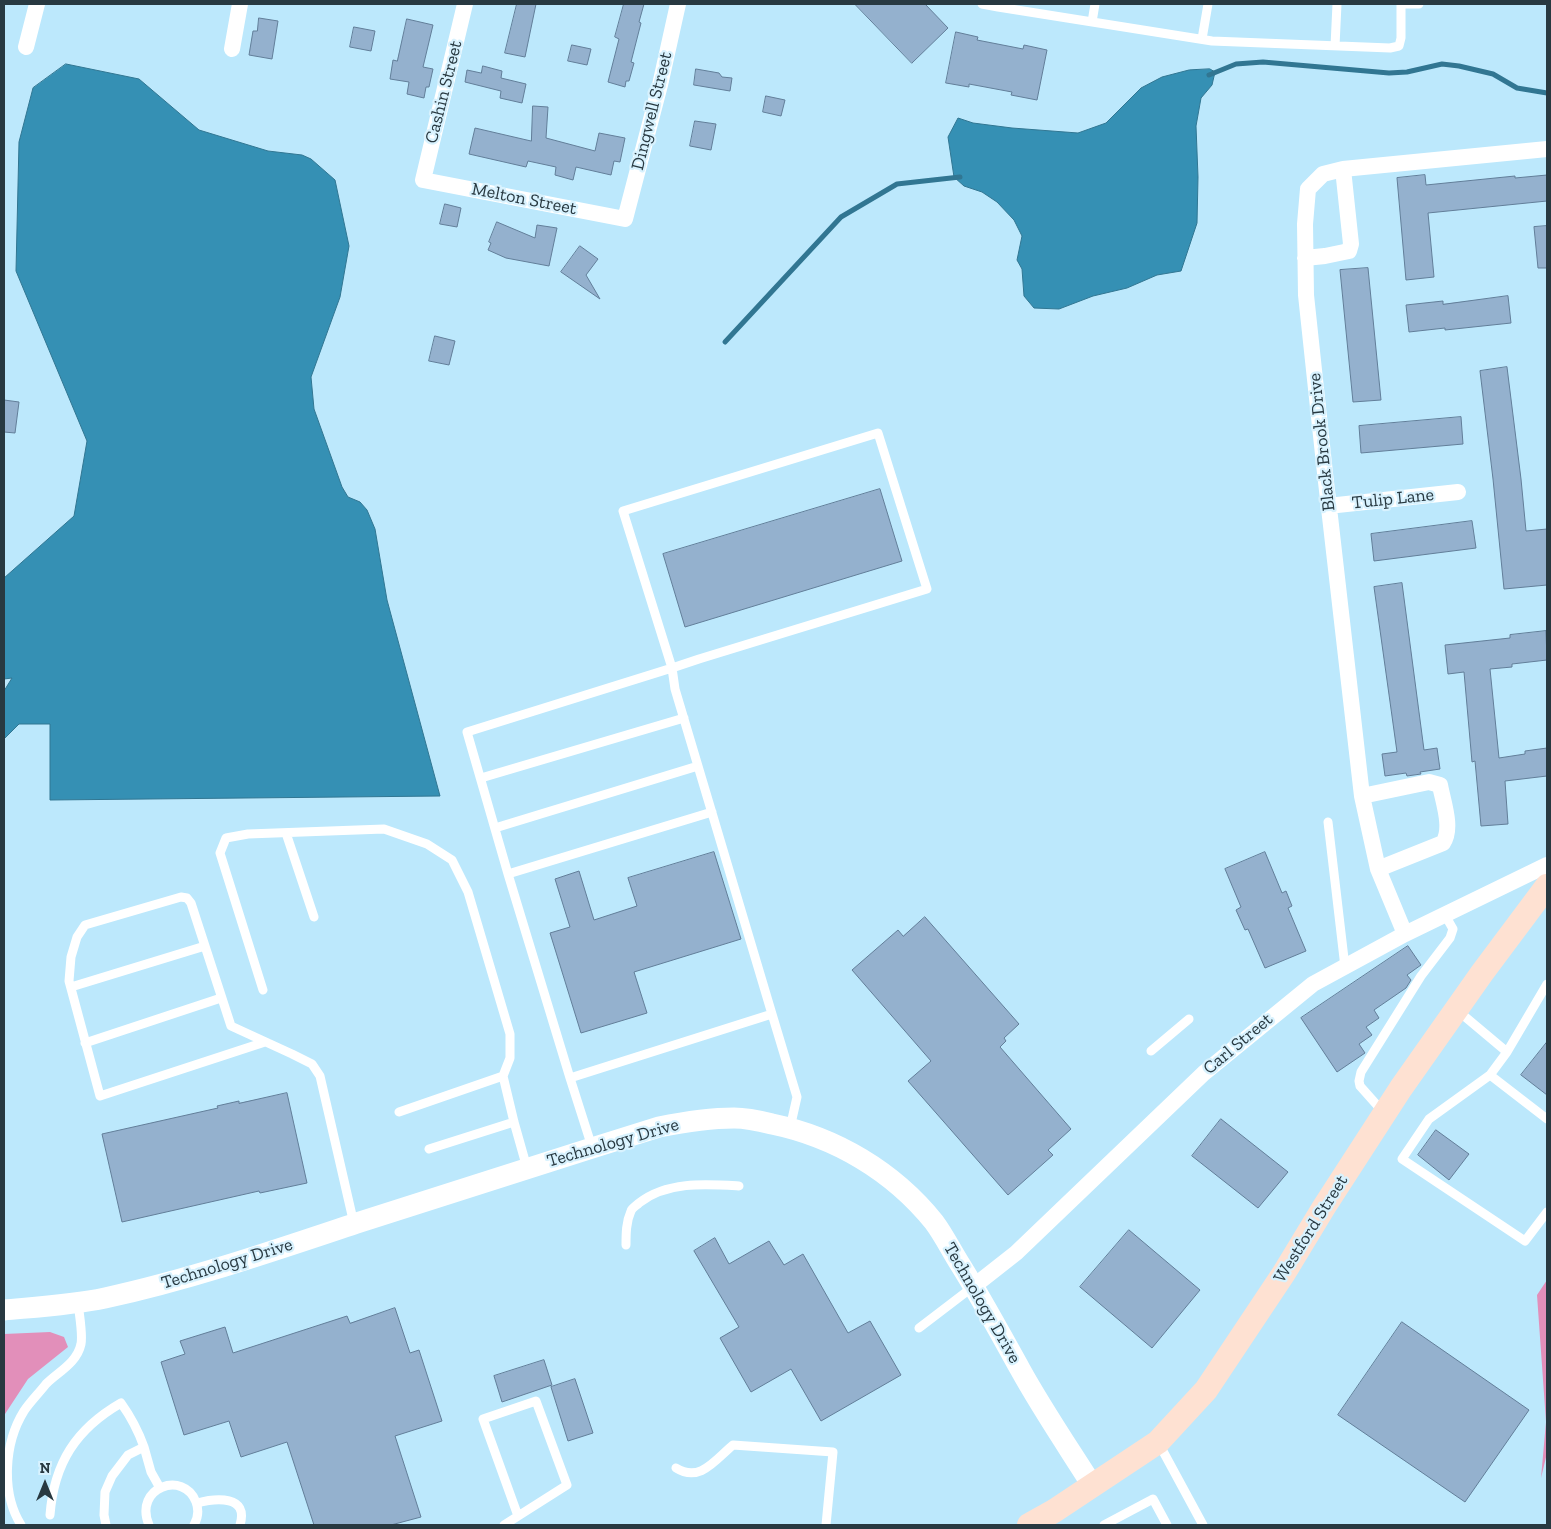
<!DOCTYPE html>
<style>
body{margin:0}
#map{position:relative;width:1551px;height:1529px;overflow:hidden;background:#bce8fc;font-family:"Zilla Slab",serif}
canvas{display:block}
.frame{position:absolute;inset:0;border:5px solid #283941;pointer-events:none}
.north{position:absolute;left:20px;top:1459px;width:50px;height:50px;-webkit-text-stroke:4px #d8f2fe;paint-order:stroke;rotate:0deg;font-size:14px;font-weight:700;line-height:20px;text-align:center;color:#283941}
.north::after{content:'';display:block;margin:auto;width:18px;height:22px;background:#283941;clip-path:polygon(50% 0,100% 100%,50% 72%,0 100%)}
</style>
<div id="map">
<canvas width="1551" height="1529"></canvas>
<div class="frame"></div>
<div class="north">N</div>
</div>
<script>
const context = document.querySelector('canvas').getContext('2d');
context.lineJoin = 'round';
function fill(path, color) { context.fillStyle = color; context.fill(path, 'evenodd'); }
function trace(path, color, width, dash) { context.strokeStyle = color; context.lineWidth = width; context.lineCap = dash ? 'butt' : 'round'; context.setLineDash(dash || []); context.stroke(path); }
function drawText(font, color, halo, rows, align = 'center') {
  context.font = font + ' "Zilla Slab",serif'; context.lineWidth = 4.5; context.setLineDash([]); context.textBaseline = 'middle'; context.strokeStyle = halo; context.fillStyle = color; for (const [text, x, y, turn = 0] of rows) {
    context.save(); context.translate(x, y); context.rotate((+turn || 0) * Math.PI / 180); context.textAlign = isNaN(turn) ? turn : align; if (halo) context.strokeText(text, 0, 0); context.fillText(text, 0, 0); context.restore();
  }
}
const green = new Path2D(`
 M1547 1280V1453L1541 1478 1546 1422 1537 1295Z
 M50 1332 64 1337 68 1347 28 1379 5 1414 4 1420V1334Z`);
const water = new Path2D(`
 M66 64 139 79 199 130 268 151 302 155 311 159 335 180 349 246 340 297 311 377 314 409 342 487 348 497 360 502 367 510 375 529 387 600 440 796 50 800V724H19L4 739V691L12 678 4 679V578L74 516 87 441 16 271 19 142 33 88Z
 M1210 69 1215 72 1212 85 1201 98 1196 126 1198 177 1197 223 1181 271 1157 275 1127 288 1093 296 1059 309 1034 308 1024 296 1022 269 1017 260 1022 236 1014 220 997 202 982 192 964 186 954 177 948 137 958 118 973 123 1012 128 1078 133 1106 123 1141 88 1162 77 1189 70Z`);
const stream = new Path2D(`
 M1209 75 1236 64 1263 62 1389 73 1407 72 1442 64 1459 66 1493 74 1517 88 1547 93
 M725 342 841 217 897 184 960 177`);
const building = new Path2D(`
 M517 4H536L525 57 505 53Z
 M624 4H644L639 22 641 23 631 62 634 63 629 81H626L625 87 608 82 619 39 615 37Z
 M855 4H925L948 28 912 63Z
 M259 18 278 21 272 59 249 55 253 31H257Z
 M407 19 433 25 423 67 433 69 429 87H426L424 98 407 94 409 82 390 79 393 60 397 61Z
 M354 27 375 31 371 51 350 47Z
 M956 32 978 37 977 40 1023 49 1024 45 1047 50 1037 100 1011 95 1012 92 969 84V87L946 83Z
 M572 45 591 49 587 65 568 61Z
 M483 66 502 71 501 78 526 84 522 103 500 98 501 91 465 82 467 70 481 73Z
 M696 69 719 73 722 77 732 78 730 91 694 85Z
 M766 96 785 100 781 116 763 112Z
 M533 106 548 107 546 138 595 151 599 133 625 138 620 162 614 161 611 175 576 167 573 180 555 175 556 167 528 161 526 167 469 154 475 128 531 141Z
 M695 121 716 124 711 150 690 146Z
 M1425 175 1426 185 1515 176V178L1547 175V201L1428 213 1434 277 1406 280 1397 178Z
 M445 204 461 208 457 227 440 224Z
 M497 222 535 238 537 225 557 228 549 266 506 258 488 250 491 243 489 242Z
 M1547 226V268H1538L1534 227Z
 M580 246 598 259 586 275 600 299 561 272Z
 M1368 268 1381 400 1353 402 1340 270Z
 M1508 296 1511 323 1445 330V328L1409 332 1406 305 1443 301V304Z
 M435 336 455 341 449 365 429 361Z
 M1507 367 1521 479 1526 531 1547 529V585L1504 589 1493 479 1480 371Z
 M4 400 19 402 15 433 4 432Z
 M1461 417 1463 444 1361 453 1359 426Z
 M880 489 902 561 685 627 663 554Z
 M1472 521 1476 548 1374 561 1371 534Z
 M1402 583 1424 750 1437 748 1440 769 1420 772 1421 774 1407 776 1406 773 1385 776 1382 754 1397 752 1374 587Z
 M1546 631 1547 660 1512 664V667L1490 669 1499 758 1525 754V751L1547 748V776L1505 781 1508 824 1481 826 1475 761 1472 762 1464 672 1448 674 1445 645 1510 638V635Z
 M714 852 741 939 634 972 647 1013 581 1033 550 933 570 927 555 879 579 871 594 920 637 906 628 878Z
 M1265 852 1282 893 1286 891 1292 906 1288 908 1306 951 1265 968 1248 929 1245 930 1236 910 1241 907 1225 869Z
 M925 917 1019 1024 1004 1038 1006 1041 1000 1047 1071 1129 1048 1150 1053 1155 1008 1195 908 1081 931 1061 852 970 898 930 903 936Z
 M1408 946 1421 965 1407 975 1411 980 1406 988 1374 1010 1379 1018 1366 1027 1372 1035 1359 1044 1365 1053 1337 1072 1301 1018Z
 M1547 1042V1095L1521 1075Z
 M287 1093 307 1183 260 1193 259 1191 122 1222 102 1134 218 1108 217 1106 239 1101V1103Z
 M1221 1119 1288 1172 1258 1208 1192 1156Z
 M1436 1130 1469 1154 1449 1180 1418 1155Z
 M1129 1230 1200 1290 1152 1348 1080 1287Z
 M715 1238 729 1264 769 1241 784 1265 803 1254 848 1333 870 1321 901 1375 821 1421 791 1369 751 1392 720 1338 739 1327 694 1251Z
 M395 1308 410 1353 419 1350 442 1421 395 1436 421 1517 391 1525H314L287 1442 241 1457 229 1421 184 1435 161 1362 185 1354 180 1341 225 1327 233 1353 347 1316 350 1323Z
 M1402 1322 1529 1410 1465 1502 1338 1415Z
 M544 1360 552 1385 502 1402 494 1376Z
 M575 1379 593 1433 568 1441 551 1387Z`);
const service = new Path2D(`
 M982 4 998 7 1212 41 1390 48 1399 46 1401 38V4
 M1401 4H1419
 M1092 22 1095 4
 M1202 39 1208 4
 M1335 46 1337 4
 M481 778 684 718
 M1328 822 1345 967
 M495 828 698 766
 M286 833 314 917
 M508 874 712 812
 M71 987 205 946
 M263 990 220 853 226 838 248 834 384 829 427 844 452 860 468 892 510 1034V1058L503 1076 514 1122 527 1168
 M1457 1010 1507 1052 1547 984
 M772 1014 797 1097 790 1128
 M265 1042 100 1096 69 981 71 957 77 937 85 925 181 897 187 898 191 903 231 1026 292 1054 312 1064 320 1076 354 1224
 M85 1043 221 998
 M1151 1051 1189 1019
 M1507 1052 1490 1075 1547 1119
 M1490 1075 1429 1119 1402 1159 1525 1241 1547 1212
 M570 1078 508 874 467 732 672 668 623 511 878 433 927 589 699 659 672 668 675 689 772 1014 570 1078 592 1147
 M399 1112 503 1076
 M1384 1113 1360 1086 1359 1081 1361 1072 1421 976 1450 938 1453 929 1445 915
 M429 1149 514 1122
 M626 1245C626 1234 626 1222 631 1211 632 1208 636 1206 639 1203 667 1181 706 1184 739 1186
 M919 1328 974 1286
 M1158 1442 1203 1525
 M144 1447 151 1472 160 1488
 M676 1468C700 1483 715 1460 733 1445L833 1452 826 1525
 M197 1503C216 1498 249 1495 240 1525
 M50 1515C54 1463 76 1429 121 1403 131 1417 138 1430 144 1447L128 1455 112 1476 105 1492 104 1515 106 1525
 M21 1525C1 1493 4 1443 24 1411 30 1402 39 1393 46 1384 58 1372 77 1363 81 1344 83 1333 79 1314 78 1302
 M149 1525C133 1487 184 1470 196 1502 199 1510 198 1518 194 1525
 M504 1525 567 1485 536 1401 483 1419 518 1516
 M1104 1525 1153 1499 1167 1525`);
const minor = new Path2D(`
 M465 4 423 180 625 219 660 85 678 4
 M26 47 37 4
 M232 49 240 4
 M1305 258 1325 256 1349 251 1351 244 1343 169
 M1328 506 1458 492
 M1362 796 1429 782 1440 785C1443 802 1453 828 1443 843L1378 869
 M1405 934 1378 869 1362 796 1325 473 1306 295 1305 224 1308 189 1323 174 1343 169 1547 149
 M974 1286 1016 1253 1204 1073 1313 984 1405 934 1547 865`);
const tertiary = new Path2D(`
 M4 1310C37 1307 72 1305 105 1298 192 1279 276 1250 360 1222 459 1190 559 1158 659 1127 684 1122 709 1118 734 1118 747 1118 760 1121 772 1124 835 1137 893 1171 934 1222 943 1234 950 1248 958 1261 980 1296 1000 1333 1020 1369 1042 1409 1068 1447 1092 1485`);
const secondary = new Path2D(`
 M1029 1525 1054 1511 1158 1442 1206 1390 1284 1273 1324 1207 1401 1088 1482 973 1547 886`);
const streetNames = [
 ["Cashin Street",444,92,-76],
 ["Dingwell Street",652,111,-76],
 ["Melton Street",524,199,11],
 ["Black Brook Drive",1322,442,-96],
 ["Tulip Lane",1393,499,-6],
 ["Carl Street",1238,1044,-40],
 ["Technology Drive",613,1143,-16],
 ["Westford Street",1311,1229,-58],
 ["Technology Drive",227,1264,-17],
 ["Technology Drive",982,1303,60]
];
fill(green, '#e28fba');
fill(water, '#3590b4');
trace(water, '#317692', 1);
trace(stream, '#317692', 5);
fill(building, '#94b1ce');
trace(building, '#627e99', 1);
trace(service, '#fff', 9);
trace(minor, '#fff', 16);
trace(tertiary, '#fff', 21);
trace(secondary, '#fee1d2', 24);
drawText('18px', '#283941', '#d8f2fe', streetNames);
</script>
